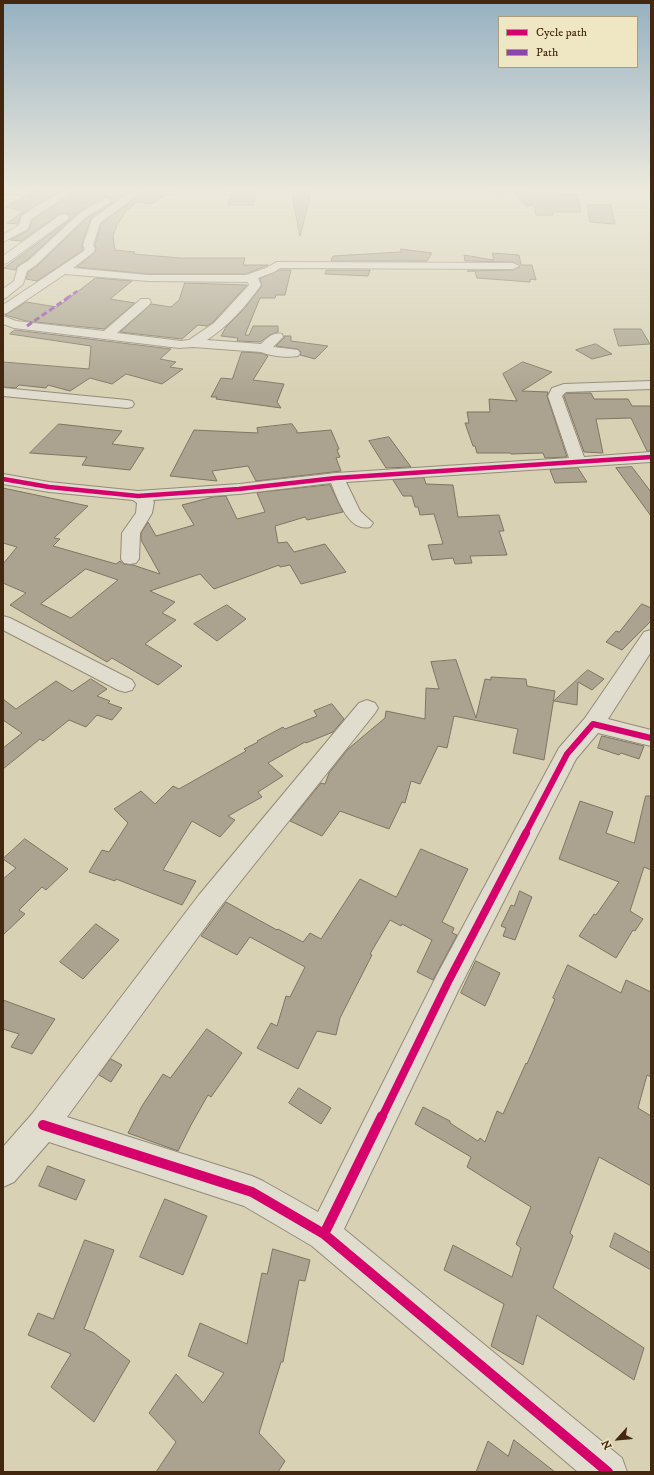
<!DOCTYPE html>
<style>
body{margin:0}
#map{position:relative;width:654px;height:1475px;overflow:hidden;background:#d8d1b4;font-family:"IM FELL DW Pica",serif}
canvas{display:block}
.frame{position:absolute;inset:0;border:4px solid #44270f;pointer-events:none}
.legend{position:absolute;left:498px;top:16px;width:140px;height:52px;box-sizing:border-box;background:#efe6c4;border:1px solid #ab9a7c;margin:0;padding:5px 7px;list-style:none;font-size:12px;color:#44270f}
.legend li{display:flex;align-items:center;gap:8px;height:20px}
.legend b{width:20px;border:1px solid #ab9a7c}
.north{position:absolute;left:598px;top:1419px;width:40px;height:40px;-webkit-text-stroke:3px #efe6c4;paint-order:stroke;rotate:243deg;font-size:11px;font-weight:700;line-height:16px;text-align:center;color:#44270f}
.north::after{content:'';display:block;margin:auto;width:14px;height:18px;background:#44270f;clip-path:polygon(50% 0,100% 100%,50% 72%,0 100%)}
</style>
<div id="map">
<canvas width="654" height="1475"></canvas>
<div class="frame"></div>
<ul class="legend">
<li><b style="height:5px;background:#d6006c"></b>Cycle path</li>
<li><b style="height:5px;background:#8e44ad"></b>Path</li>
</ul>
<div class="north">N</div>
</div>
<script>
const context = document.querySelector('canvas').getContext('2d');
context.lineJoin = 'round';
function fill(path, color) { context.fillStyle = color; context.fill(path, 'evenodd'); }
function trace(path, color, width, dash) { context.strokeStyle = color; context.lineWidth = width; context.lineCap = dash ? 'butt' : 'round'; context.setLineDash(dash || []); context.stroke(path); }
const building = new Path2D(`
 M37 189H63L21 215 18 224 7 223 24 211 5 207Z
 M78 189H134L91 218 82 245 83 250 37 281 26 279 28 272 37 266 88 217 110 204 112 201 110 198 105 197 80 211 27 260 17 266 16 270 4 268 69 220 70 216 68 214H60L21 241 10 240 29 230 32 220Z
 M151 189H174L152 204 137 202 126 211 117 225 113 236 115 250 135 252 133 254 181 258H245L243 265H268L246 274H148L77 267 95 252 96 248 95 245 101 224 137 197Z
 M232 189H256L254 205H228Z
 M292 190H312L300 236 294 206Z
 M515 192 563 193V194L578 195 581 212H553V215H536L534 205 526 206Z
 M588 205H611L615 224 590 222Z
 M401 249 432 253 427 261H331L333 256 401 252Z
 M493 253 519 255 521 265H532L536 280 530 279V282L477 278 475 271H467L513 270 520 267 513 262 465 261 464 255 493 260Z
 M280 270H291L285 295H276L275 298H260L245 335H249L253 326H278V332L270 335 260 342 237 341 238 338 221 336 226 327 244 309 262 286 260 279Z
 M327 270H370L368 276 325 274Z
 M96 278 132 281 110 299 135 303 104 329 26 321 5 315 26 302 57 307Z
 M185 283 247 285 213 322 207 326 198 325 182 339 120 332 151 304 171 307 179 300Z
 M614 329H641L650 344 619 346Z
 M15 330 171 349 160 359 176 362 170 367 183 369 162 384 126 374 112 384 90 378 70 391 48 385 46 388 19 385 16 388 3 387V362L89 369 91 346 10 334Z
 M284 336H291V341L328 346 315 359 300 355 301 352 298 349 276 346 284 338Z
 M596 344 612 354 592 359 576 350Z
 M242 352 261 353 268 356 253 380 284 384 277 402 281 408 216 399 217 397H211L221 378 232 379Z
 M523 362 552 372 522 391 548 392 547 396 567 457 545 458 543 453 511 454 510 453H477L475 446H473L465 423H469L467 412H490L489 399 517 401 503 374Z
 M567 393H591L594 399H628L632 406H651V451H647L631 418 596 419 603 453 584 452 564 396Z
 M59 424 122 431 112 444 144 448 130 470 82 465 87 457 30 453Z
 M292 424 297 431V433L331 430 339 449 337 450 340 457 336 458 341 471 256 481 248 466 212 471 217 481 170 476 194 430 258 433 257 428Z
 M389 437 411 467 386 468 369 441Z
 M632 467 651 492V516L616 468Z
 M578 468 587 482 555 483 550 470Z
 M424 478 426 484 453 485 458 517 499 515 504 531H499L507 555 470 556 472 563 455 564 453 558 432 560 428 545 443 544 434 514 420 515 418 507H415L412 496H403L393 480Z
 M330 485 343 512 307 520 305 517 275 526 278 543 287 542 294 552 325 544 346 572 301 584 290 565 280 567 279 565 214 589 200 574 150 591 175 602 162 613 176 620 145 644 182 666 158 685 112 658 107 662 10 605 26 593 3 583V564L17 547 3 543V488L88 506 54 538 60 539 53 546 116 564 120 561 124 564 133 565 160 574 141 540V533L148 522 156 536 194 525 182 505 213 497 226 496 237 519 265 512 257 493ZM86 569 118 580 71 618 41 604Z
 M642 604 651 608V621L622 650 606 642 616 631 619 632Z
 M227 605 246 619 217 641 194 624Z
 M456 660 476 718 485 679 491 680V677L526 679 527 686 555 691 544 760 513 753 518 729 454 716 447 748 438 746 420 784 411 781 405 803 402 802 389 829 340 811 322 836 290 821 321 783 325 784 329 773 348 749 385 718 386 711 425 719 426 688 439 689 431 662Z
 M588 670 604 679 592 690 578 682 577 705 554 701Z
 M91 679 107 689 97 696 110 701 108 703 122 708 112 720 97 715 86 727 69 720 43 741 40 739 3 769V748L22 733 3 720V699L16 709 56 681 72 691Z
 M332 704 344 719 333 732 306 743 305 742 268 763 283 776 258 792 262 797 228 816 235 820 220 837 192 821 163 870 196 881 182 905 116 879 115 881 89 872 102 850 109 852 128 823 114 809 141 791 155 804 173 786 179 789 246 751 244 749 258 742 257 741 283 727 285 729 317 716 314 711Z
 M602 736 644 746 639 759 621 753 619 755 598 748Z
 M646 796H651V870L644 867 630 911 643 919 635 931 633 930 616 958 579 936 594 914 596 915 619 882 559 859 580 801 613 812 606 833 634 843Z
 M25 839 68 869 46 890 42 887 19 910 25 914 3 935V879L16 868 3 859Z
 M421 849 468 869 442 922 454 928 452 933 457 935 433 980 417 972 432 940 402 924 401 926 390 920 370 954 372 955 340 1018 336 1035 317 1031 298 1069 257 1048 271 1023 277 1026 286 996 290 997 305 967 250 937 237 955 201 936 226 902 277 930 278 929 303 942 310 933 321 939 360 879 396 897Z
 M520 891 532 897 515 940 503 936 506 928 501 926 511 905 514 906Z
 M96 924 119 940 83 979 60 962Z
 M476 961 500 973 485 1006 461 993Z
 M568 965 621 993 626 980 651 992V1077L647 1075 638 1108 651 1116V1186L599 1157 570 1233 573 1236 553 1288 644 1348 634 1380 537 1315 523 1365 491 1346 504 1304 444 1270 453 1245 512 1277 521 1248 516 1244 531 1207 467 1167 471 1157 415 1124 423 1107 450 1121V1123L478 1141 480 1138 485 1142 497 1111 503 1114 526 1063 527 1064 555 999 553 998Z
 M3 1000 55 1019 32 1054 11 1047 19 1034 3 1029Z
 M207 1029 242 1053 211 1097 208 1095 191 1125 178 1151 128 1133 142 1106 163 1074 170 1078Z
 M111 1059 122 1065 111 1082 99 1075Z
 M299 1088 331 1108 321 1124 289 1103Z
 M48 1166 85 1180 76 1200 39 1186Z
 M165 1199 207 1216 183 1275 140 1257Z
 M615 1233 651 1253V1270L610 1247Z
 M85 1240 114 1250 84 1329 94 1333 130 1361 94 1422 51 1387 71 1354 28 1335 38 1313 53 1319Z
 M273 1249 310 1260 305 1281 299 1280 283 1362H281L259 1433 285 1461 278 1472H156L176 1442 149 1413 176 1374 203 1403 224 1373 188 1356 200 1323 247 1344 262 1273 267 1274Z
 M514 1440 555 1472H476L488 1441 508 1456Z`);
const minor = new Path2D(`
 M5 189H17L3 196V190Z
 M66 189H77L31 219 28 229 3 242V235L19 225 22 216 33 208Z
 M137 189H150L136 196 100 223 93 245 95 248 94 252 73 268 148 275H246L266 268 277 262 513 263 519 266 513 269 280 268 274 272 258 278 261 285C246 306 228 326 207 340L261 344C268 338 272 332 282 334L283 337 273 347 298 350 300 353 298 356C288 358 270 356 261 352L193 347 179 348 14 328 3 324V316L16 321 104 331 141 299H149L151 302 149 305 117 333 181 341 189 340 214 323 249 285 248 282 148 281 65 274 7 313 3 314V305L84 251 85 248 83 245 92 219 130 192Z
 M491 189H508C504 193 495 193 491 189Z
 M106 198 109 199 111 201 109 203 87 216 36 265 27 271 23 284 7 297 3 299V289L14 281 18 267 28 261 81 212Z
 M64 214 68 215 69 217 68 219 7 263 3 264V256L60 215Z
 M651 381V389L566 392 562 396 584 457 651 452V462L346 482 360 511 373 523 370 527C348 532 338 499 331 483L239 494 153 500 154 502 152 513 140 533 139 559 136 563 130 564 124 563 121 559 122 533 136 513 137 503 133 500 49 492 3 484V474L49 482 138 491 239 484 336 473 569 458 548 396 552 388 564 384Z
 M3 388 127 400 132 401 134 404 132 407 127 408 3 396Z
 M3 616 10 618 132 680 135 685 132 690 125 692 118 690 3 630Z
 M651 630V652L608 719 651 730V746L598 733 576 759 458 991 344 1229 622 1458 627 1472H578L312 1246 244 1206 49 1142 14 1182 3 1187V1147L32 1114 199 895 359 703 367 700 375 703 378 708 375 713 217 911 67 1117 252 1176 263 1181 318 1212 438 973 559 748 585 718 644 632Z`);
const quietFar1 = new Path2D(`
 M67 298 79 290`);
const quiet = new Path2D(`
 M27 326 69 297`);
const cyclewayFar3 = new Path2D(`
 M3 479 49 487 138 496 239 489 336 478 651 457`);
const cyclewayFar2 = new Path2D(`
 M525 834 567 754 593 724 651 738`);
const cyclewayFar1 = new Path2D(`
 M382 1117 448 982 526 833`);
const cycleway = new Path2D(`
 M43 1125 252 1192 324 1234 608 1472
 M324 1234 382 1116`);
fill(building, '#aba38f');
trace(building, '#7d7563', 1);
trace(minor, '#938b78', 2);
fill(minor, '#e0dcce');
trace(quietFar1, '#8e44ad', 2.5, [5, 2.5]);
trace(quiet, '#8e44ad', 3, [6, 3]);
trace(cyclewayFar3, '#d6006c', 4.5);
trace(cyclewayFar2, '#d6006c', 6);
trace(cyclewayFar1, '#d6006c', 8);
trace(cycleway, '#d6006c', 10);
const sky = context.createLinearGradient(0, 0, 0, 395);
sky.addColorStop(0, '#96b1c1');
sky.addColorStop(0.48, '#edeadd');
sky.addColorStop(1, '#edeadd00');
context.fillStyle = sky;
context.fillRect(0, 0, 654, 395);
</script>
